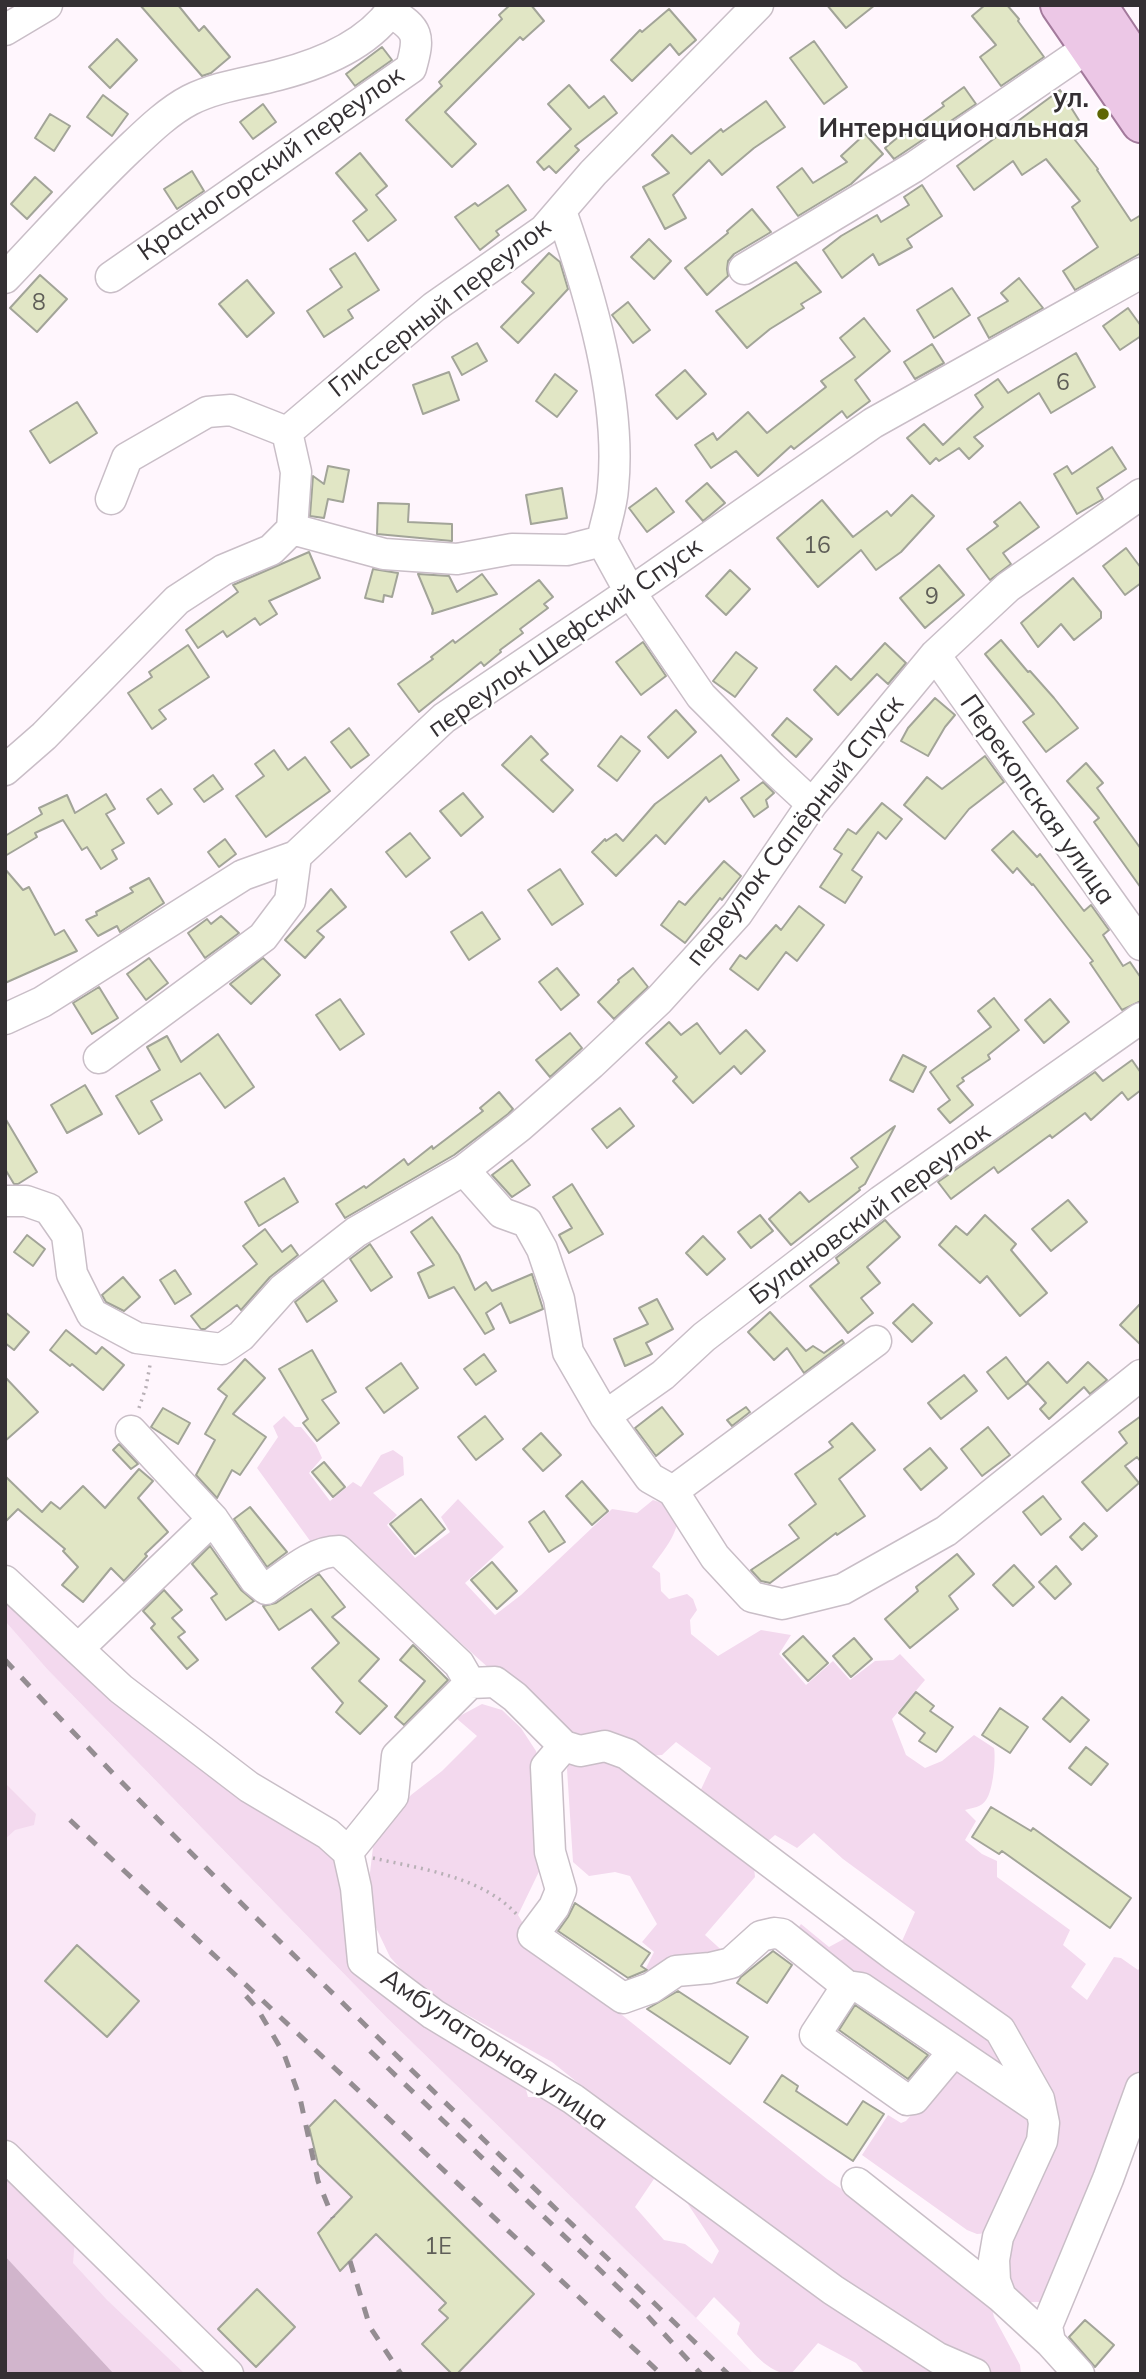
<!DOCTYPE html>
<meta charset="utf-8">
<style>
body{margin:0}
#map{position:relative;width:1146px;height:2379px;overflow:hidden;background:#fff6fd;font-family:Mulish,sans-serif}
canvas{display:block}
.frame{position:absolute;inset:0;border:7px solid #343033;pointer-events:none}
</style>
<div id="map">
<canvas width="1146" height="2379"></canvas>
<div class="frame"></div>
</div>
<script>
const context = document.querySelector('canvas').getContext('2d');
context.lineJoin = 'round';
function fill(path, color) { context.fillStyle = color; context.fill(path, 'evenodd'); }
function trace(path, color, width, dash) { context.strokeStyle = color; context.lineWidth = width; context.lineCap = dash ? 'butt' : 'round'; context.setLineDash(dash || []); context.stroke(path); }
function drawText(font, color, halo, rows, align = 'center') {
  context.font = font + ' Mulish,sans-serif'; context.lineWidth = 5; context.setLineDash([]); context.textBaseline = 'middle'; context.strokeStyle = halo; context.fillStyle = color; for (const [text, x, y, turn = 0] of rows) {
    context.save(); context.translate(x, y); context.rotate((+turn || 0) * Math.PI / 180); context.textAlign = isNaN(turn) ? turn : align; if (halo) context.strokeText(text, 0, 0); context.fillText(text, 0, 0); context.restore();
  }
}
const built = new Path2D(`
 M5 1621 47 1669 387 2018 754 2374H114L5 2256Z`);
const green = new Path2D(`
 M284 1416 295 1427H301L316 1445 322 1458 309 1473 330 1501 353 1482 361 1487 381 1455 393 1450 403 1457 404 1475 373 1493 397 1515 387 1525 415 1558 450 1532 441 1517 458 1499 504 1547 465 1583 495 1615 521 1595 612 1509 637 1513 653 1500 677 1508C682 1531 664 1549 652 1567L660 1573 661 1591 669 1599 687 1594 693 1599 697 1610 690 1620 691 1634 718 1656 761 1630 791 1635 779 1654 806 1685 833 1661 850 1680 875 1661 893 1660 900 1654 925 1680 892 1719 906 1755 925 1768 942 1761 974 1735 994 1748C996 1759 993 1791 986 1800 982 1807 972 1808 965 1810L976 1821 965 1840 982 1854 997 1861V1877L1070 1930 1063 1945 1086 1964 1071 1987 1087 2000 1114 1957 1121 1958 1138 1970 1141 1966V2071L1112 2151 1042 2302H1027L1003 2280 1043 2096 899 1948 915 1912 843 1859 814 1833 797 1848 775 1835 760 1848 696 1800 711 1768 676 1742 662 1755 646 1756 568 1739 347 1541 316 1549 257 1468 278 1437 273 1426Z
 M5 1581 328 1834 363 1961 520 2067 528 2097H555L658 2173 635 2207 664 2240 685 2244 712 2264 719 2251 662 2165 623 2119 552 2062 417 1987 390 1957 370 1915 368 1890 373 1847 411 1795 442 1771 477 1736 456 1718 482 1704 502 1710 521 1728 536 1751 543 1774 548 1853 518 1915 537 1947 827 2179 967 2276 989 2295 994 2317 1020 2365 1021 2374H865L856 2363 818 2343 791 2374C768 2374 751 2350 737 2334L740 2323 714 2297 696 2318 387 2018 47 1669 5 1621Z
 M606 1753 754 1867 755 1877 705 1935 728 1956 652 1980 646 1968 654 1952 642 1942 657 1924 630 1876 615 1872 589 1876 573 1862 567 1769 571 1756Z
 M5 1783 36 1814 34 1825 15 1830 5 1839Z
 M801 1924 829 1947 853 1934 992 2034 1018 2076 792 1937Z
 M952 2067 1030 2110 1035 2128 989 2233 977 2234 967 2230 862 2155 888 2115 901 2123 906 2121Z
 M5 2163 75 2239 73 2263 107 2300 185 2374H114L5 2256Z`);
const water = new Path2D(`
 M5 2256 114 2374H5Z`);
const building = new Path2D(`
 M140 5H178L199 31 204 26 230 57 211 73 202 76Z
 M510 5H531L544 21 523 40 520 37 445 112 476 144 452 167 406 120 442 86 439 82 502 19 499 15Z
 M827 5H875L846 28Z
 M985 5H1007L1019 19 1018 21 1044 57 1001 86 980 57 996 45 972 16Z
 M669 9 696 40 679 55 670 44 632 81 611 60 640 30 642 32Z
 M117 39 137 60 110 88 89 67Z
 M814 41 847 87 824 104 790 58Z
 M382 47 392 60 355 86 346 74Z
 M569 85 589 108 604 96 617 113 575 146 579 150 556 173 549 166 544 170 537 162 571 129 548 104Z
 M964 87 976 104 894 159 885 148 903 133 905 134 944 106 942 103Z
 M1060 90 1087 133 1075 140 1098 169 1097 170 1131 221 1141 215V253L1075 290 1063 271 1098 247 1072 207 1080 201 1046 159 1022 175 1013 161 974 190 957 166Z
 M103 95 128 114 112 136 87 117Z
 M766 101 785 127 754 148 722 175 709 160 673 195 686 218 665 229 643 187 669 173 652 155 672 135 691 154 721 129 723 132Z
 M263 104 276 122 253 139 240 122Z
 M50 114 70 126 54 151 35 138Z
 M865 134 883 154 851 184 798 216 777 187 802 168 813 183 847 162 841 156Z
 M360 153 387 186 376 195 396 220 368 241 353 221 367 210 336 173Z
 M192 171 204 191 177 209 164 189Z
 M35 177 52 192 27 219 11 204Z
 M508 185 526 210 496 231 499 235 480 250 455 217 475 203 478 206Z
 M922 185 942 216 907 239 912 247 879 265 873 254 842 278 823 250 841 236 877 215 881 222 909 205 904 197Z
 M752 209 771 232 734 254 728 261 727 269 728 276 707 295 685 268 728 233 727 231Z
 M649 239 671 261 654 279 631 257Z
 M355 253 379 290 348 310 353 318 324 337 307 311 342 287 330 269Z
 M549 253 560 262 568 289 518 343 501 327 534 293 522 282Z
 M796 262 821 292 801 304 804 308 770 329 747 348 716 311Z
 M40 275 67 299 37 332 10 308Z
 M1019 278 1043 308 989 338 978 318 1008 301 1001 293Z
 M247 280 274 313 247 337 219 304Z
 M952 288 970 315 934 338 917 310Z
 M628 302 650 330 633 343 612 315Z
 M1128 308 1141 326V336L1120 350 1103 326Z
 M864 318 890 351 855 380 870 401 847 418 842 411 794 449 791 446 758 476 736 451 711 468 695 445 713 433 717 440 748 412 767 433 826 387 821 381 855 357 840 338Z
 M477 343 487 361 462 375 452 357Z
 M932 344 944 363 915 379 904 362Z
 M1076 353 1095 387 1051 413 1039 393 974 437 983 446 969 459 959 448 939 461 936 458 930 464 907 438 924 424 943 445 983 407 975 395 998 379 1008 393Z
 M685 370 706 394 677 419 656 395Z
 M449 372 459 400 423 414 413 385Z
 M555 374 577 391 557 417 536 401Z
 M77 402 97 433 50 463 30 431Z
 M1112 447 1126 469 1097 488 1103 499 1077 514 1054 474 1067 466 1072 474Z
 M328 466 349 470 343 502 328 499 324 518 310 516 313 476 324 484Z
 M707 483 725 503 703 521 686 501Z
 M562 488 567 518 531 524 526 495Z
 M656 488 674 512 647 532 629 508Z
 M912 495 934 516 901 552 876 570 861 550 818 587 777 538 822 500 853 537 887 511 891 516Z
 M1020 502 1039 527 1003 553 1011 564 990 580 967 549 998 526 994 522Z
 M378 503 409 504 408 522 452 524V541L377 534Z
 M1126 548 1141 568V583L1125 595 1103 566Z
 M309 552 320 578 269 601 277 614 260 625 255 618 227 637 223 631 198 648 186 630 238 592 233 585Z
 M939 565 964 595 925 628 900 598Z
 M373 569 398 573 392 597 384 595 383 602 365 598Z
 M730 570 750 589 726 615 706 596Z
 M418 574 449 576 457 592 482 574 497 594 432 614 433 610Z
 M1073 578 1101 612V618L1074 640 1061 624 1038 647 1021 623Z
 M539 580 553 597 544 604 548 608 520 629 523 633 500 650 501 652 484 666 481 662 419 712 398 684 433 659 431 657 453 640 455 643Z
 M1001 640 1028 672 1030 671 1054 698 1078 728 1046 752 1023 722 1034 714 985 654Z
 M643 642 666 676 641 695 616 662Z
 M885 643 906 663 888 684 877 674 838 715 814 690 836 666 851 680Z
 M188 645 209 677 159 710 166 719 152 729 128 693 152 677 149 672Z
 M736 652 757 668 735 697 713 681Z
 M935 698 955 715 945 727 928 756 901 741 908 728Z
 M676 710 696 732 668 758 648 737Z
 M787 718 812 739 796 757 772 735Z
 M349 728 369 755 351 768 331 742Z
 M531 736 548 754 541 760 573 790 553 812 502 765Z
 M621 736 640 751 617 781 598 766Z
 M274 750 288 770 305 757 330 791 266 837 236 796 264 776 255 764Z
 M721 755 739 780 709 802 706 797 665 844 656 835 616 876 592 852 605 839 606 841 616 834 623 841 655 804Z
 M985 756 1004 782 969 809 945 839 904 805 927 777 942 789Z
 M1086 763 1103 783 1097 788 1141 849V888L1094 822 1099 818 1067 781Z
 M213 775 223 789 204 802 194 789Z
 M763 782 774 793 766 800 768 807 754 817 741 798Z
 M161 789 172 804 158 814 147 799Z
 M463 793 483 817 461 836 440 811Z
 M106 794 115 809 106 814 124 843 112 850 117 859 101 869 87 847 82 850 63 820 35 833 37 837 5 856V836L42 814 39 808 67 795 75 813Z
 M882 803 902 819 886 839 878 832 852 870 862 877 845 903 820 887 842 854 834 849 848 829 856 834Z
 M1013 831 1037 857 1040 854 1084 911 1091 905 1109 930 1103 935 1123 966 1130 962 1141 978V1001L1122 1010 1090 963 1093 961 1033 884 1032 885 1017 868 1013 873 992 850Z
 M410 833 430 858 406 877 386 852Z
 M225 839 236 854 219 867 208 852Z
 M724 861 741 876 722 900 720 898 685 943 661 925 679 901 685 905Z
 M5 869 23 890 29 887 55 935 64 930 77 951 5 983Z
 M560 869 583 904 552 925 528 890Z
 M149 878 164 903 120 932 117 926 98 936 86 920 97 915 96 912 133 892 130 888Z
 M331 889 346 907 317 931 324 937 305 958 285 940Z
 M799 906 824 925 797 961 786 952 758 990 730 969 740 955 746 959 776 925 781 930Z
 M482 912 500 939 469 960 451 932Z
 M221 916 239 933 205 958 188 933 207 919 211 924Z
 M149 958 168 983 146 1000 127 974Z
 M263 958 280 975 251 1004 230 984Z
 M557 968 579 995 561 1010 539 982Z
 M633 968 648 987 614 1019 598 1002 619 982 618 980Z
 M99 987 118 1018 92 1034 73 1003Z
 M994 998 1019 1030 988 1055 990 1059 962 1078 964 1081 957 1086 973 1105 950 1123 938 1109 950 1100 930 1072 991 1027 978 1011Z
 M340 999 364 1034 340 1050 316 1015Z
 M1050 999 1069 1022 1044 1043 1025 1020Z
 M669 1022 681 1035 697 1023 720 1054 746 1030 765 1051 741 1074 734 1066 693 1103 673 1081 677 1077 646 1043Z
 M570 1033 582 1048 550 1077 536 1060Z
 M218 1034 254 1087 225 1108 200 1073 151 1101 162 1120 139 1134 116 1096 160 1070 147 1047 167 1036 181 1062Z
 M903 1055 926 1067 913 1092 890 1080Z
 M1132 1060 1141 1073V1090L1128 1100 1122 1092 1091 1120 1085 1113 1052 1138 1050 1135 998 1173 994 1167 951 1199 938 1182 1095 1072 1103 1081Z
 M85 1085 102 1114 67 1133 51 1105Z
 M499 1092 513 1109 508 1114 454 1155 345 1218 336 1204 364 1186 366 1188 404 1159 408 1165 432 1146 433 1149 483 1111 480 1108Z
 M620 1108 634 1126 607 1148 592 1129Z
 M5 1118 37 1172 18 1184H14L5 1169Z
 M895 1126 865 1184 859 1188 860 1190 791 1245 769 1219 800 1192 809 1202 858 1167 851 1158Z
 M512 1160 530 1185 512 1197 492 1175Z
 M284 1178 298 1202 259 1226 245 1202Z
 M572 1184 603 1234 569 1253 559 1235 572 1228 553 1197Z
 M1068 1200 1087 1222 1051 1251 1032 1229Z
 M760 1215 773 1231 751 1248 738 1232Z
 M985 1215 1016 1244 1011 1250 1047 1293 1020 1316 987 1276 980 1283 939 1245 956 1226 967 1235Z
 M432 1217 459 1255 475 1290 486 1282 492 1291 532 1274 543 1309 510 1323 501 1303 486 1313 494 1329 485 1334 454 1287 429 1298 418 1273 434 1265 411 1232Z
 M885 1220 900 1237 867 1267 880 1283 861 1298 873 1313 848 1333 810 1286 839 1263 836 1258Z
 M265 1229 282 1252 291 1245 298 1255 270 1277 241 1310 237 1305 205 1329H201L191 1316 257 1264 243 1246Z
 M27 1235 45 1249 33 1266 14 1252Z
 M703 1236 725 1259 707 1275 686 1253Z
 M370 1244 392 1277 371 1291 350 1259Z
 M175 1270 191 1294 175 1304 160 1280Z
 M123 1277 140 1297 124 1311 106 1302 102 1295Z
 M323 1280 337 1301 307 1322 295 1302Z
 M657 1299 673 1329 646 1343 652 1354 625 1366 614 1339 648 1324 639 1308Z
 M1141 1303V1345L1120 1325Z
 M913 1304 932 1323 912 1342 893 1323Z
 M5 1312 29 1332 14 1350 5 1343Z
 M770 1312 806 1351 813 1346 824 1353 842 1340 844 1343 804 1373 787 1348 774 1360 748 1332Z
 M66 1330 96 1354 102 1347 124 1365 103 1390 72 1364 70 1366 50 1350Z
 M312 1350 336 1392 322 1400 339 1423 317 1441 303 1423 308 1419 279 1369Z
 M484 1354 496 1371 476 1385 464 1369Z
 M1006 1357 1027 1384 1008 1399 987 1372Z
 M245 1359 265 1378 233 1414 266 1437 240 1475 232 1470 217 1498 196 1475 215 1440 205 1434 227 1396 218 1389Z
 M1048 1362 1067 1383 1088 1362 1107 1380 1090 1394 1084 1387 1049 1419 1040 1409 1046 1403 1027 1382Z
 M401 1363 418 1388 384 1413 366 1388Z
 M964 1375 977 1391 941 1419 928 1403Z
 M5 1377 38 1412 5 1441Z
 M662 1407 683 1434 656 1456 635 1428Z
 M746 1407 750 1412 732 1426 727 1420Z
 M163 1408 190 1423 178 1444 151 1427Z
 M485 1416 503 1439 476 1460 458 1437Z
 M1141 1416V1462L1137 1457 1125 1466 1139 1483 1107 1511 1082 1482 1127 1443 1119 1432Z
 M852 1423 875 1450 839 1479 865 1516 837 1535 836 1533 770 1583 761 1581 751 1570 799 1538 789 1525 816 1504 795 1474 833 1447 829 1442Z
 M988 1427 1010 1455 982 1476 961 1449Z
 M541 1433 561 1455 543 1471 523 1449Z
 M119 1444 138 1464 131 1469 113 1450Z
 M930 1448 947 1468 921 1490 904 1469Z
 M324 1462 345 1487 333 1497 312 1472Z
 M139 1469 153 1481 138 1498 168 1532 145 1554 147 1556 124 1581 111 1568 83 1602 62 1585 78 1567 63 1551 65 1549 18 1509 5 1522V1476L42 1512 51 1502 60 1509 83 1486 105 1508Z
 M582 1481 608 1511 592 1525 566 1496Z
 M1043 1496 1061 1519 1041 1535 1023 1512Z
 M421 1499 445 1529 415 1554 390 1524Z
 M250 1507 287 1552 267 1567 234 1519Z
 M544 1511 565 1542 549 1552 529 1522Z
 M1084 1523 1097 1536 1082 1550 1070 1537Z
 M210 1546 241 1590 254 1601 226 1620 211 1598 217 1594 192 1564Z
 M957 1554 974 1574 949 1596 958 1609 910 1648 885 1619 918 1591 916 1587Z
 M492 1562 517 1591 497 1609 471 1580Z
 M1014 1565 1034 1587 1013 1606 993 1585Z
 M1056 1566 1071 1584 1055 1599 1039 1582Z
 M319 1574 345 1607 332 1617 379 1659 359 1681 387 1706 360 1734 336 1712 343 1703 312 1668 339 1643 311 1609 279 1630 263 1606 276 1603Z
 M164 1590 182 1610 172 1618 185 1632 178 1637 198 1660 187 1669 151 1628 155 1624 143 1611Z
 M803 1636 828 1663 808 1681 783 1654Z
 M854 1638 872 1659 851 1677 833 1656Z
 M413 1645 448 1680 404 1725 395 1717 425 1681 400 1660Z
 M916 1692 934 1706 930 1711 953 1727 936 1752 919 1741 925 1733 899 1713Z
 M1062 1697 1089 1720 1070 1742 1043 1719Z
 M1000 1708 1028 1727 1010 1753 982 1735Z
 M1086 1747 1108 1764 1091 1785 1069 1768Z
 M991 1807 1031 1831 1033 1828 1131 1898 1110 1928 1002 1851 999 1854 972 1837Z
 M575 1903 650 1953 641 1966 647 1970 628 1978 558 1931 568 1917Z
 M77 1945 139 2001 107 2037 45 1981Z
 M773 1951 792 1965 767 2003 737 1983 741 1977Z
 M678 1991 748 2037 730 2064 647 2009Z
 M855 2005 928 2055 908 2079 839 2030Z
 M782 2075 798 2086 796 2091 847 2125 863 2101 884 2114 853 2161 764 2102Z
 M335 2100 534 2294 457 2374H452L422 2344 448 2318 439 2310 446 2303 376 2234 340 2271 318 2233 352 2197 318 2164 309 2127Z
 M257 2289 295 2327 256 2367 218 2329Z
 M1085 2320 1114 2345 1095 2367 1069 2337Z`);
const path = new Path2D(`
 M139 1408 146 1387 150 1365
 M373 1858C422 1869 485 1877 519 1917`);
const minor = new Path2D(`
 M5 30 47 5
 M561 211C590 294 622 400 613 488 612 506 605 524 602 541L630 592 701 696 772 767 812 804
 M744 269 914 167 1089 47
 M111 277 411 68C420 36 419 29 390 12
 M5 278C46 235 85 191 128 150 146 133 167 112 190 100 218 86 248 83 278 75 321 64 370 44 395 5
 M111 499 127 458 207 412 231 410 287 432 434 307 544 230 593 173 758 5
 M292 529 384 554 457 559 512 549 567 550 602 541
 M935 655 1141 945
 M5 770 44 736 177 600 223 570 271 550 292 529 296 472 287 432
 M5 1019 42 1002 243 875 296 856 444 718 651 578 873 423 1141 273
 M99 1058 263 937 290 901 296 856
 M464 1170 502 1213 527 1222 542 1249 559 1299 568 1352 605 1416 650 1478 673 1491 715 1557 752 1597 782 1604 843 1589 946 1531 1141 1375
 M5 1201H26L49 1209 67 1235 72 1274 92 1314 137 1338 222 1349 241 1336 283 1289 356 1232 464 1170 519 1127 591 1064 659 1000 737 914 812 804 935 655 1008 587 1141 494
 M605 1416 663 1375 704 1337 881 1201 1141 1018
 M131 1431 213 1519 255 1580 266 1589C288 1574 312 1551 339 1551L459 1664 470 1683 397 1756 393 1796 348 1852
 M673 1491 876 1341
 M5 1581 121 1689 249 1787 328 1834 348 1852 356 1888 363 1961 433 2014 573 2099 833 2290 938 2358 975 2374
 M78 1649 213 1519
 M470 1683 495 1682 515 1697 564 1746 580 1751 605 1746 627 1754 895 1956 1000 2030 1039 2099 1044 2123 1042 2141 998 2237 994 2260 995 2281 1001 2297 1050 2342
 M564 1746 546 1767 550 1852 561 1890 554 1907 533 1935 623 1998 651 1988 676 1971 710 1968 731 1963 761 1936 774 1933 782 1934 847 1986
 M954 2051 914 2099 907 2100 815 2035 847 1986 861 1988 1041 2110
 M5 2156 228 2374
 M857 2183 1001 2297
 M1079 2374 1050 2342 1047 2326 1108 2179 1141 2088`);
const major = new Path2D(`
 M1060 5 1141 123
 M1097 5 1141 71`);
const rail = new Path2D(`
 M5 1660C236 1907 484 2139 728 2374
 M70 1820 661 2374
 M246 1996 257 2008 284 2054 300 2098 318 2181 333 2218
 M370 2051 643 2311 701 2374
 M350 2261 370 2327 401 2374`);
const markers = [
 [1103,114,7,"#5e6605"]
];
const numberNames = [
 ["8",39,303],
 ["6",1063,383],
 ["16",817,546],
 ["9",932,597],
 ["1Е",438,2247]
];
const poiNames = [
 ["ул.",1089,99],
 ["Интернациональная",1089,129]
];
const streetNames = [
 ["Красногорский переулок",271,164,-35],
 ["Глиссерный переулок",440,308,-38],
 ["переулок Шефский Спуск",565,638,-35],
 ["Перекопская улица",1037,800,55],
 ["переулок Сапёрный Спуск",795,831,-52],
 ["Булановский переулок",870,1214,-36],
 ["Амбулаторная улица",494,2050,34]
];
fill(built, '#fae8f7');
fill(green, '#f3d9ee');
fill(water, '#d1b5cc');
fill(building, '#e1e6c5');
trace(building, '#a2a498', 2);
trace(minor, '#c9bec7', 33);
trace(major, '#a37a9c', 42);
trace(path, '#b8b0b6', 3.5, [2, 5]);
trace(minor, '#fff', 30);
trace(major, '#ecc7e6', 38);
trace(rail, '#948d92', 5, [12, 12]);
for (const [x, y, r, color] of markers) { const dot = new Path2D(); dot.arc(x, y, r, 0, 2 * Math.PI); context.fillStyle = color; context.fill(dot); trace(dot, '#fff', 2.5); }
drawText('23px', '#5f5e58', null, numberNames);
drawText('bold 26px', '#343033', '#fff', poiNames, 'right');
drawText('26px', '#343033', '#fff', streetNames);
</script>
